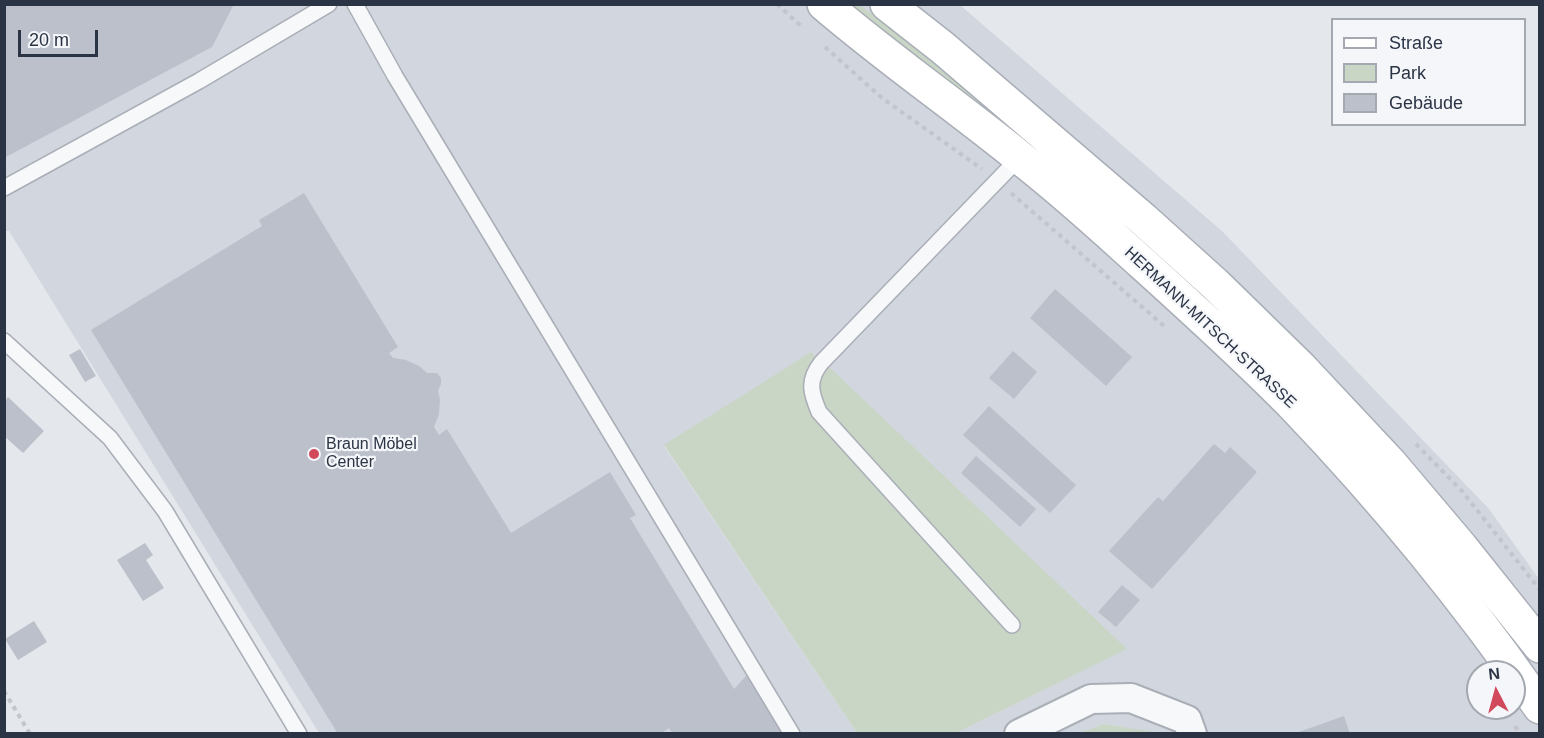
<!DOCTYPE html>
<meta charset="utf-8">
<style>
body{margin:0}
#map{position:relative;width:1544px;height:738px;overflow:hidden;background:#e4e7ec;font-family:Helvetica,sans-serif}
canvas{display:block}
.frame{position:absolute;inset:0;border:6px solid #2b3445;pointer-events:none}
.legend{position:absolute;left:1331px;top:18px;width:195px;height:108px;box-sizing:border-box;background:#f4f6f9;border:2px solid #a4a8b1;margin:0;padding:8px 10px;list-style:none;font-size:18px;color:#2b3445}
.legend li{display:flex;align-items:center;gap:12px;height:30px}
.legend b{width:30px;border:2px solid #a4a8b1}
.north{position:absolute;left:1466px;top:660px;width:60px;height:60px;box-sizing:border-box;background:#f4f6f9;border:2px solid #a4a8b1;border-radius:50%;rotate:354deg;font-size:16px;font-weight:700;line-height:24px;text-align:center;color:#2b3445}
.north::after{content:'';display:block;margin:auto;width:21px;height:27px;background:#d1495b;clip-path:polygon(50% 0,100% 100%,50% 72%,0 100%)}
.scale{position:absolute;left:18px;top:30px;width:80px;height:27px;box-sizing:border-box;border:3px solid #2b3445;border-top:0;padding-left:8px;font-size:18px;line-height:21px;white-space:nowrap;color:#2b3445;-webkit-text-stroke:4px #f4f6f9;paint-order:stroke}
</style>
<div id="map">
<canvas width="1544" height="738"></canvas>
<div class="frame"></div>
<ul class="legend">
<li><b style="height:8px;background:#fff"></b>Straße</li>
<li><b style="height:16px;background:#c9d6c5"></b>Park</li>
<li><b style="height:16px;background:#bbc0ca"></b>Gebäude</li>
</ul>
<div class="north">N</div>
<div class="scale">20 m</div>
</div>
<script>
const context = document.querySelector('canvas').getContext('2d');
context.lineJoin = 'round';
function fill(path, color) { context.fillStyle = color; context.fill(path, 'evenodd'); }
function trace(path, color, width, dash) { context.strokeStyle = color; context.lineWidth = width; context.lineCap = dash ? 'butt' : 'round'; context.setLineDash(dash || []); context.stroke(path); }
function drawText(font, color, halo, rows, align = 'center') {
  context.font = font + ' Helvetica,sans-serif'; context.lineWidth = 4.5; context.setLineDash([]); context.textBaseline = 'middle'; context.strokeStyle = halo; context.fillStyle = color; for (const [text, x, y, turn = 0] of rows) {
    context.save(); context.translate(x, y); context.rotate((+turn || 0) * Math.PI / 180); context.textAlign = isNaN(turn) ? turn : align; if (halo) context.strokeText(text, 0, 0); context.fillText(text, 0, 0); context.restore();
  }
}
const built = new Path2D(`
 M4 5H960L1223 232 1489 509 1539 579V733L1160 734 1104 724 1079 733H956L1126 649 664 446 857 733H319L9 231H5ZM1478 672H1514V708H1478Z`);
const green = new Path2D(`
 M844 5H859L916 44 1222 309 1219 314Z
 M811 352 821 363 831 369 1127 649 956 733H857L664 445Z
 M1104 724 1160 733H1079Z`);
const building = new Path2D(`
 M4 4H234L212 47 4 158Z
 M304 193 398 347 389 353 393 358 406 360 419 366 427 373H437L441 378V384L438 390 440 400 439 414 434 427 439 435 447 429 511 533 610 472 636 515 630 518 734 689 750 672 788 734H673L669 728 660 734H338L91 330 262 226 259 220Z
 M1055 289 1132 357 1106 386 1030 318Z
 M80 349 96 376 85 382 69 355Z
 M1013 351 1037 372 1014 399 989 378Z
 M8 397 44 431 23 453 4 436V402Z
 M989 406 1076 485 1050 513 963 435Z
 M1214 444 1225 453 1230 447 1257 472 1152 589 1109 551 1158 497 1163 501Z
 M976 456 1036 509 1020 527 961 473Z
 M145 543 153 555 146 560 164 588 143 601 117 560Z
 M1122 585 1140 600 1116 627 1098 612Z
 M34 621 47 642 18 660 5 639Z
 M1344 716 1350 734H1296V733Z`);
const path = new Path2D(`
 M777 4 801 26
 M825 47 882 98 982 169
 M1011 193 1164 326
 M1416 444 1462 491 1540 590
 M4 691 30 734
 M1515 726 1520 734`);
const lane = new Path2D(`
 M355 4 395 76 792 734
 M4 188 199 81 329 4
 M4 341 110 438 165 511 299 734
 M1012 625 819 412C811 393 807 381 821 363L1020 157`);
const street = new Path2D(`
 M1019 734 1091 699 1131 698 1187 720 1192 734`);
const secondary = new Path2D(`
 M824 4C887 58 955 105 1019 157 1062 190 1102 227 1142 263 1193 309 1245 356 1293 405 1383 499 1466 600 1540 707
 M887 4 943 48 1144 220 1215 284 1301 368 1390 463 1461 547 1540 646`);
const markers = [
 [314,454,6,"#d1495b"]
];
const streetNames = [
 ["HERMANN-MITSCH-STRASSE",1210,328,43]
];
const poiNames = [
 ["Braun Möbel",326,445],
 ["Center",326,463]
];
fill(built, '#d2d6de');
fill(green, '#c9d6c5');
fill(building, '#bbc0ca');
trace(lane, '#a9aeb7', 18);
trace(street, '#a9aeb7', 32);
trace(secondary, '#a9aeb7', 36);
trace(path, '#c2c5cb', 4, [4.5, 4.5]);
trace(lane, '#f7f8fa', 15);
trace(street, '#f7f8fa', 28);
trace(secondary, '#fff', 33);
for (const [x, y, r, color] of markers) { const dot = new Path2D(); dot.arc(x, y, r, 0, 2 * Math.PI); context.fillStyle = color; context.fill(dot); trace(dot, '#f4f6f9', 2); }
drawText('16px', '#2b3445', '#f4f6f9', streetNames);
drawText('16px', '#2b3445', '#f4f6f9', poiNames, 'left');
</script>
